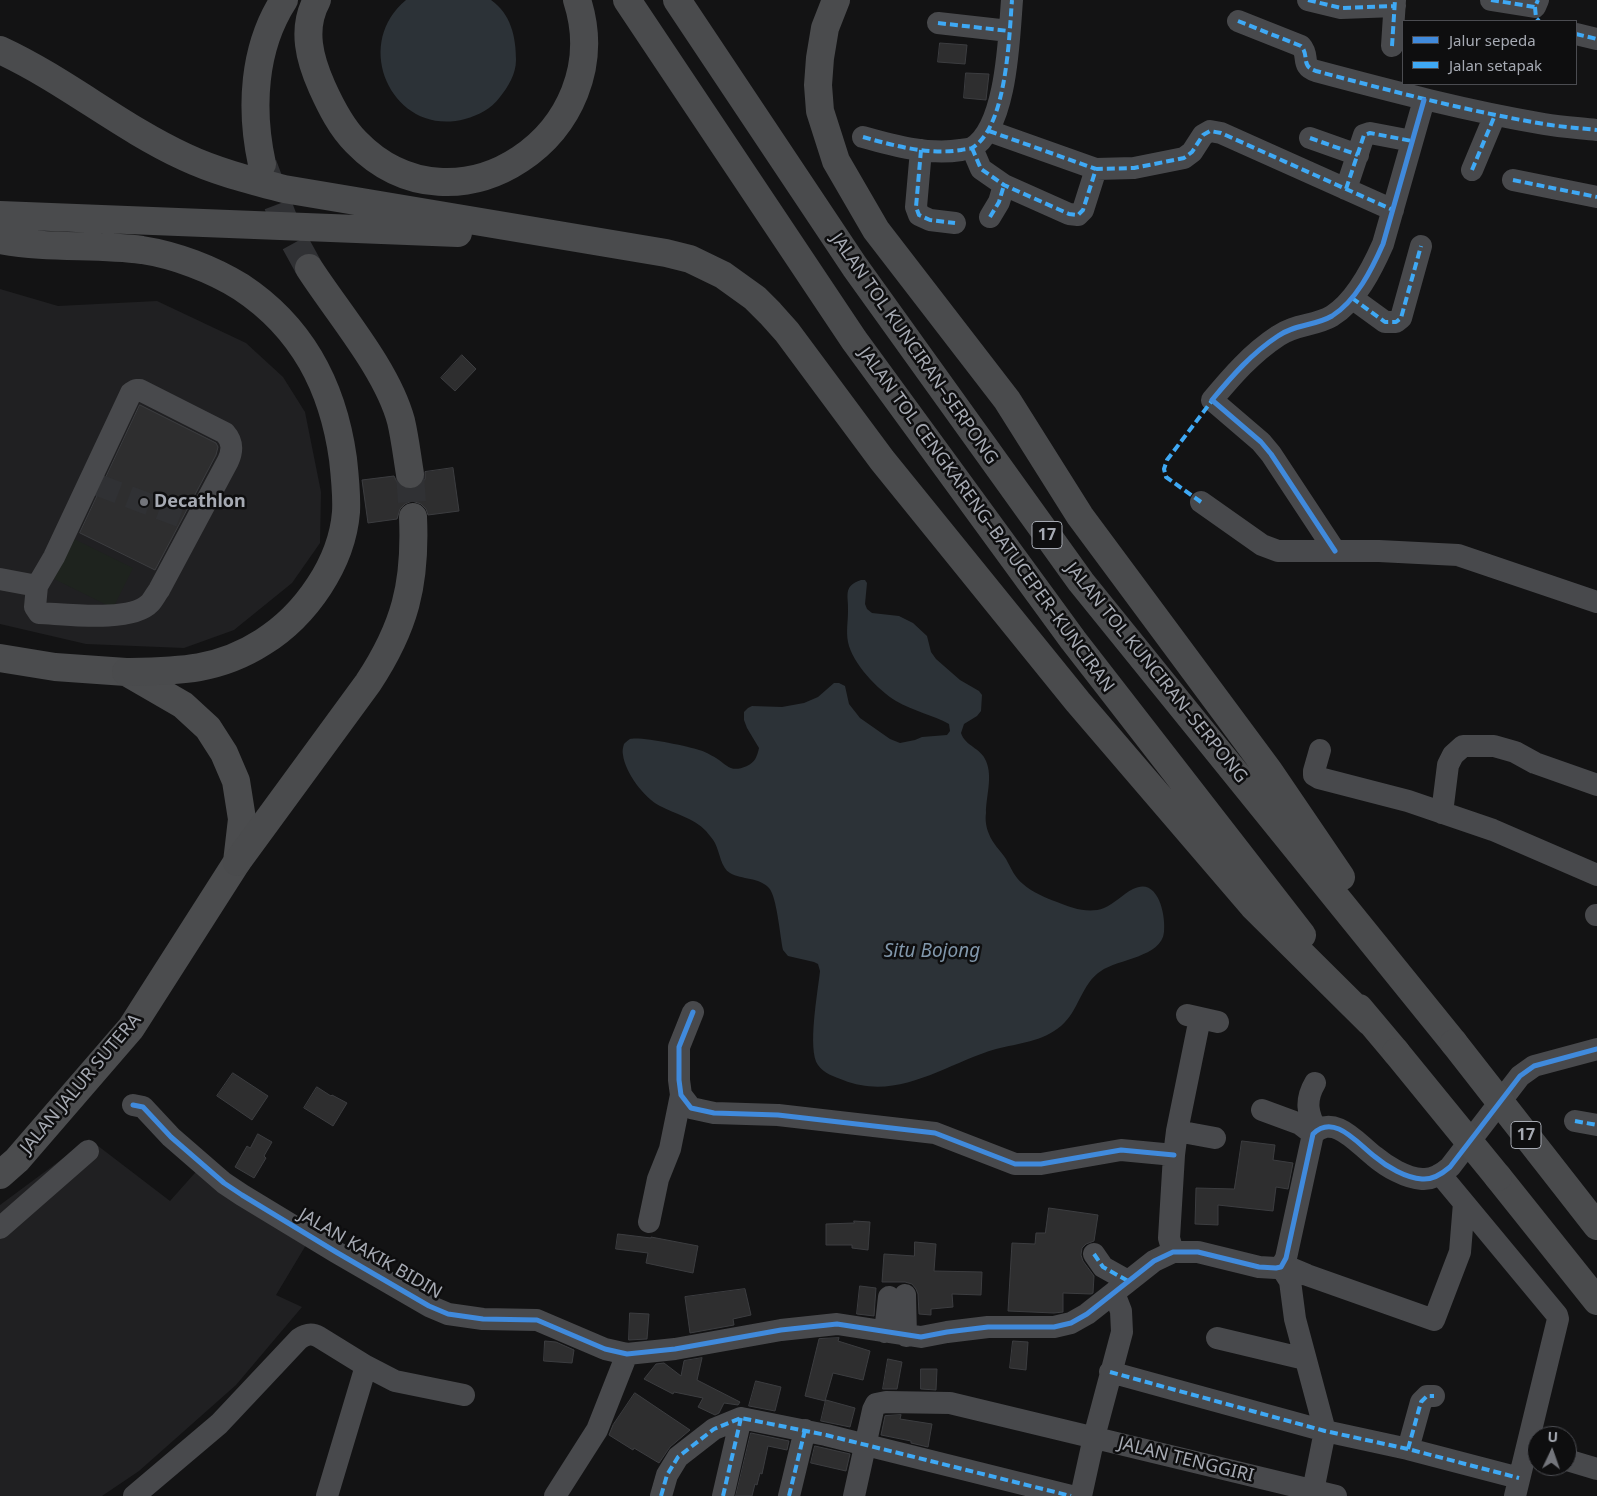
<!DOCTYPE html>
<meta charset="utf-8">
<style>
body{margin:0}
#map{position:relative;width:1597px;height:1496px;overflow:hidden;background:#131314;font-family:"Noto Sans",sans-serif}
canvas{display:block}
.legend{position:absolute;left:1402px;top:20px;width:175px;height:65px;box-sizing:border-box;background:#0e0e0f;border:1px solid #4b4c51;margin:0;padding:6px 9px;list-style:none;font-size:15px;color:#a6aab3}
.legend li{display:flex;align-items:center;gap:10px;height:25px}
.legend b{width:25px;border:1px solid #4b4c51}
.north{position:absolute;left:1527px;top:1426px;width:50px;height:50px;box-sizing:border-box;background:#0e0e0f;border:1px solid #4b4c51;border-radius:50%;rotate:3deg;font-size:14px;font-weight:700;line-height:20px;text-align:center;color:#a6aab3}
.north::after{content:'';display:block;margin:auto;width:18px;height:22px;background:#73757b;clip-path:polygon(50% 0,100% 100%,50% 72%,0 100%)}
</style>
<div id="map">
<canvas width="1597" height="1496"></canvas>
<ul class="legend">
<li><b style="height:6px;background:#408adc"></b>Jalur sepeda</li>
<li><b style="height:6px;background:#3fa9f5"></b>Jalan setapak</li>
</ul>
<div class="north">U</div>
</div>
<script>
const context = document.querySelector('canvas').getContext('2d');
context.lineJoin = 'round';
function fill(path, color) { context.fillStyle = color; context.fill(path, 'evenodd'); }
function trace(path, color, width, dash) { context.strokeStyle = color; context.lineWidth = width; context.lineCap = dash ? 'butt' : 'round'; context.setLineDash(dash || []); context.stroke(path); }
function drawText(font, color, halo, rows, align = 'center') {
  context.font = font + ' "Noto Sans",sans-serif'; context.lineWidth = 5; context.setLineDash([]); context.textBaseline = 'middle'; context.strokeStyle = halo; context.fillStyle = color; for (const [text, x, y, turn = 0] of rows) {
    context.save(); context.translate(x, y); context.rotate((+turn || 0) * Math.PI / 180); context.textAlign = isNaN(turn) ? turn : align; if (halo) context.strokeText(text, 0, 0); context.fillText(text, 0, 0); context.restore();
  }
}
const built = new Path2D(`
 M0 289 58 306 157 301 246 343 283 377 305 412 321 492 320 543 292 583 234 630 184 648 86 644 0 624Z
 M89 1139 170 1201 202 1165 312 1235 276 1295 302 1307 236 1385 139 1471 102 1496H0V1205Z`);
const green = new Path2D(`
 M74 539 133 568 113 608 54 579Z`);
const water = new Path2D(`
 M406 0H491C511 14 516 37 516 60 516 74 508 87 500 97 491 109 479 115 465 119 394 138 350 46 406 0Z
 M861 580H865L867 583 865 604 867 609 872 613 899 616 913 623 927 636 931 652 936 659 960 680 979 691 982 695 981 711 977 716 964 724 961 733C965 746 981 748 986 761 993 777 986 796 986 813 985 819 986 828 989 834 992 843 1001 851 1006 859 1011 868 1015 878 1023 884 1032 892 1046 898 1057 902 1071 908 1089 914 1104 908 1114 904 1123 894 1133 889 1158 876 1166 915 1164 932 1162 957 1118 959 1101 971 1081 984 1079 1011 1061 1026 1042 1042 1019 1043 996 1049 945 1064 898 1102 843 1080 835 1077 823 1073 818 1065 807 1050 818 991 820 971L818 964 814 962 788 956 783 950C780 936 777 897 769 888 759 877 742 880 730 873 721 868 720 853 715 843 713 839 709 835 706 831 694 818 675 814 660 806 644 798 625 772 623 755 622 751 623 747 624 744 626 742 628 740 630 739 639 736 688 746 699 750 704 751 711 755 716 758 728 766 731 773 747 766 755 762 757 757 759 748L747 728 744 720V712L748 708 752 706 782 707 804 703 818 697 834 683H839L845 686 849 704 860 718 890 739 900 743 915 740 922 737 947 735 950 731 949 724C933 715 913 711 896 701 878 690 852 663 848 642 846 631 848 622 848 611 849 597 842 586 861 580Z`);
const building = new Path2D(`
 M940 43 967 45 965 64 938 62Z
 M966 73 989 74 986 100 964 98Z
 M462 355 476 369 455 391 441 378Z
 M140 405 216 443 218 447 216 455 155 570 80 533Z
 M453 468 459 511 428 515 426 509 421 504 412 501 405 504 400 509 397 519 368 523 362 480 394 476 398 484 405 489H412L420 486 425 479V472Z
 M233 1073 268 1096 252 1120 217 1096Z
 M317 1087 331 1096 332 1095 347 1103 333 1126 304 1108Z
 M258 1134 272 1142 264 1156 266 1158 254 1178 235 1167 247 1146 250 1148Z
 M1242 1141 1275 1145 1273 1160 1293 1163 1288 1189 1276 1187 1273 1211 1218 1205V1225L1195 1224 1196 1188 1234 1189Z
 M1049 1208 1098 1215 1094 1241 1086 1244 1082 1248 1081 1255 1083 1261 1094 1276 1093 1293 1091 1294 1063 1293V1312L1054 1313 1008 1311 1012 1243 1035 1244 1036 1233H1045Z
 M854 1221 870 1222 868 1250 852 1248V1245H826V1224L854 1223Z
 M618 1234 651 1238V1237L698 1246 693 1273 646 1263 648 1253 616 1249Z
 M915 1242 936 1244 934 1271 982 1272 981 1295 952 1294 953 1307 931 1309V1315L919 1314 918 1294 916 1289 912 1284 905 1282H882L884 1254 914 1256Z
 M860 1286 876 1288 874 1316 857 1314Z
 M745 1289 751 1315 733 1319 734 1325 690 1333 685 1297Z
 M630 1313 649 1314 647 1339 629 1340Z
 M839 1338 838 1341 870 1351 863 1380 833 1373 825 1401 805 1396 819 1339Z
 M545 1341 556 1342 574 1350 572 1363 544 1361Z
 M1013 1341 1028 1342 1026 1370 1010 1368Z
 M702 1358 697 1380 740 1402 738 1405 724 1403 719 1413 715 1415 698 1407 703 1398 674 1392 673 1394 644 1379 656 1364 664 1363 681 1376 684 1361Z
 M888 1359 902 1362 897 1389H883Z
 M921 1369H937L936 1390 921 1389Z
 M756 1381 781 1387 775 1411 749 1406Z
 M635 1393 690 1430 670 1447 659 1463 634 1448 633 1450 609 1435 613 1425Z
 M826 1400 855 1408 850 1427 821 1421Z
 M901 1415 900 1419 932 1424 928 1447 911 1443V1441L881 1435 885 1416Z
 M751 1433 789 1441 787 1450 768 1446 762 1474 760 1473 757 1485 755 1484 752 1496H736Z
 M815 1446 850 1454 846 1471 811 1463Z`);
const minorTunnel = new Path2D(`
 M98 485 190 520`);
const highwayTunnel = new Path2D(`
 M263 165 286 226 309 268
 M410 474 413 517`);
const minor = new Path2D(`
 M1308 0 1341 8 1395 6
 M1491 0 1535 7 1538 0
 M1238 21 1301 46C1310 56 1300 66 1316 71 1391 91 1467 111 1544 124 1561 127 1579 128 1597 130
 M938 23 1009 31
 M1576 34 1597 39
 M1392 46 1395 0
 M989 131 1096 169
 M863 137C895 146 928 155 961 150 965 149 970 149 972 148 1007 127 1009 37 1012 0
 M1310 138 1358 155
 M972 148 981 169 1004 185 1069 214 1078 215 1083 210 1096 169 1134 168 1184 158 1192 152 1203 135 1210 131 1221 133 1393 210
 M921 150 916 207 919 215 930 220 955 223
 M1472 170 1495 115
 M1513 180 1597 197
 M1346 189 1364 135 1370 133 1412 141
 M990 217 999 202 1004 185
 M1352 298 1385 322H1396L1401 318 1421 246
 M136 390H140L225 433C233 442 233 450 228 461L159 590C156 594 153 600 150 603 131 623 65 614 39 613L35 607 37 586 54 557 131 393Z
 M1201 502 1262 545 1278 551H1379L1458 555 1597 602
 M1335 551 1271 454 1261 442 1212 400C1232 376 1252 353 1278 336 1295 324 1315 326 1332 316 1356 301 1372 269 1383 244L1424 100
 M0 579 37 586
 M1320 750 1314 771V775L1319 778 1408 801 1493 830 1597 875
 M1442 813 1448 765 1453 755 1463 746H1494L1515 752 1535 763 1597 785
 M1596 915H1597
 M1187 1015 1218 1022
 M1315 1083C1305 1100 1307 1114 1317 1130
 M681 1095 691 1108 714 1113 778 1115 935 1133 1015 1164H1041L1121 1150 1174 1155
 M133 1105 143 1107 171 1137 224 1183 242 1195 336 1252 429 1306 448 1314 483 1319 537 1320 605 1349 627 1354 675 1349 781 1330 837 1324 921 1337 947 1332 988 1327H1054L1071 1323 1087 1314 1154 1261 1173 1252H1198L1259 1267 1276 1268 1281 1267 1286 1258 1313 1134C1334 1113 1357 1143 1374 1156 1387 1167 1406 1178 1422 1179 1432 1180 1443 1173 1450 1167L1520 1076 1534 1066 1597 1049
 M1262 1110 1300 1124 1313 1134
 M1575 1121 1597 1125
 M1177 1131 1215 1138
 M1440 1174 1557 1315 1558 1319 1515 1496
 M649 1222 658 1179 670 1149 681 1095 679 1080V1047L693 1012
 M0 1228 88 1151
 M1173 1252 1169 1238 1174 1155 1177 1131 1200 1018
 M1094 1254 1103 1267 1128 1281
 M1283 1265 1307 1275 1434 1320 1460 1252 1464 1203
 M1281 1267 1290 1281 1295 1319 1325 1431 1312 1496
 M905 1295 906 1336
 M885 1332 889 1297
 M1217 1338 1305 1359
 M1110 1372 1325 1431 1408 1449 1519 1478
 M1408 1449 1421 1402 1427 1396H1434
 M1567 1460 1597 1469
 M134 1496 219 1424 299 1339C306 1334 312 1333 319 1337L366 1366 395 1381 464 1395
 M327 1496 366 1366
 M555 1496 597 1430 627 1354
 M661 1496 667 1475 678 1457 714 1429 741 1418 826 1435 1071 1496
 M723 1496 741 1418
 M789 1496 805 1430
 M854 1496 873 1410 876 1404 886 1402 950 1403 1336 1496
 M1081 1496 1094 1437 1122 1332 1121 1311 1114 1293`);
const major = new Path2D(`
 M0 658 55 667 126 672 183 705 208 728 224 753 236 781 242 819 237 862 131 1028 17 1160 0 1175`);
const highway = new Path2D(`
 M317 0C301 29 310 60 322 87 331 107 341 127 356 142 456 245 620 132 577 0
 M627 0 854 340 1073 640 1302 935
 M677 0 855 267 1081 582 1454 1043
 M836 0 825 28 820 58 818 85 820 111 836 161 876 230 1007 400 1080 516 1269 771 1341 877
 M0 50C65 80 120 127 185 157 217 172 250 180 284 189L666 253 690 259 723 275 755 298 770 313 787 332 882 460 1078 702 1253 906 1370 1022
 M262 164C250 109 253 48 284 0
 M0 215 458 233
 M0 240C47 249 95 244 142 250 175 255 212 269 241 287 303 328 333 387 343 459 345 477 347 495 346 512 342 563 306 615 263 642 218 671 178 671 126 672
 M309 268C338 313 387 369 401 421 405 438 407 456 410 474
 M237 862 368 683C405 627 416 584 413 517
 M1359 1008 1396 1052
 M1498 1177 1597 1301`);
const highwayBridge = new Path2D(`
 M1454 1043 1597 1226
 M1396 1052 1498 1177`);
const quiet = new Path2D(`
 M1308 0 1341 8 1395 6
 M1491 0 1535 7 1538 0
 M1535 7 1536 18 1539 21
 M1238 21 1301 46C1310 56 1300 66 1316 71 1391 91 1467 111 1544 124 1561 127 1579 128 1597 130
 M938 23 1009 31
 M1576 34 1597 39
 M1392 46 1395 0
 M989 131 1096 169
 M863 137C895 146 928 155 961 150 965 149 970 149 972 148 1007 127 1009 37 1012 0
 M1310 138 1358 155
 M972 148 981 169 1004 185 1069 214 1078 215 1083 210 1096 169 1134 168 1184 158 1192 152 1203 135 1210 131 1221 133 1393 210
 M921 150 916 207 919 215 930 220 955 223
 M1472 170 1495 115
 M1513 180 1597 197
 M1346 189 1364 135 1370 133 1412 141
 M990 217 999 202 1004 185
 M1352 298 1385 322H1396L1401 318 1421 246
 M1201 502 1166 477 1164 469 1167 460 1214 398
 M1575 1121 1597 1125
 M1094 1254 1103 1267 1128 1281
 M1110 1372 1325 1431 1408 1449 1519 1478
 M1408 1449 1421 1402 1427 1396H1434
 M661 1496 667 1475 678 1457 714 1429 741 1418 826 1435 1071 1496
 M723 1496 741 1418
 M789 1496 805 1430`);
const cycleway = new Path2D(`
 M1335 551 1271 454 1261 442 1212 400C1232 376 1252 353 1278 336 1295 324 1315 326 1332 316 1356 301 1372 269 1383 244L1424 100
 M693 1012 679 1047V1080L681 1095 691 1108 714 1113 778 1115 935 1133 1015 1164H1041L1121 1150 1174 1155
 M133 1105 143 1107 171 1137 224 1183 242 1195 336 1252 429 1306 448 1314 483 1319 537 1320 605 1349 627 1354 675 1349 781 1330 837 1324 921 1337 947 1332 988 1327H1054L1071 1323 1087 1314 1154 1261 1173 1252H1198L1259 1267 1276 1268 1281 1267 1286 1258 1313 1134C1334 1113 1357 1143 1374 1156 1387 1167 1406 1178 1422 1179 1432 1180 1443 1173 1450 1167L1520 1076 1534 1066 1597 1049`);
const markers = [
 [144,502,5,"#73757b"]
];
const shields = [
 [1047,535,30],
 [1526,1135,30]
];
const shieldNames = [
 ["17",1047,535],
 ["17",1526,1135]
];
const streetNames = [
 ["JALAN TOL KUNCIRAN–SERPONG",914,349,55],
 ["JALAN TOL CENGKARENG–BATUCEPER–KUNCIRAN",986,520,54],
 ["JALAN TOL KUNCIRAN–SERPONG",1156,673,51],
 ["JALAN JALUR SUTERA",81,1084,-50],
 ["JALAN KAKIK BIDIN",370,1254,30],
 ["JALAN TENGGIRI",1186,1460,14]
];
const poiNames = [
 ["Decathlon",154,502]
];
const waterNames = [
 ["Situ Bojong",932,952]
];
fill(built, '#202022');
fill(green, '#1e231e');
fill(water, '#2c3237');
fill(building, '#2e2e2f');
trace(building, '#3c3d40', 1);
trace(minorTunnel, '#303134', 22, [22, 11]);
trace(highwayTunnel, '#303134', 28, [28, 14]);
trace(minor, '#48494c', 22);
trace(major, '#4b4c4e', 28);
trace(highway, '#4a4b4d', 28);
trace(highwayBridge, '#4a4b4d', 28);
trace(quiet, '#3fa9f5', 4, [8, 4]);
trace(cycleway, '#408adc', 5);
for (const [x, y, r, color] of markers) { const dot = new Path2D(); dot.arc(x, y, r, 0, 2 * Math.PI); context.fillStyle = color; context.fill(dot); trace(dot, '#0e0e0f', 2); }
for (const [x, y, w] of shields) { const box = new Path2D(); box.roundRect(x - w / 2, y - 13.5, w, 27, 4); context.fillStyle = '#0e0e0f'; context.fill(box); trace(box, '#a6aab3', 1); }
drawText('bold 16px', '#a6aab3', null, shieldNames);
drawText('18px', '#a6aab3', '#0e0e0f', streetNames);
drawText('bold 18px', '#a6aab3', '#0e0e0f', poiNames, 'left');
drawText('italic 19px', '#8197ab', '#0e0e0f', waterNames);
</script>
